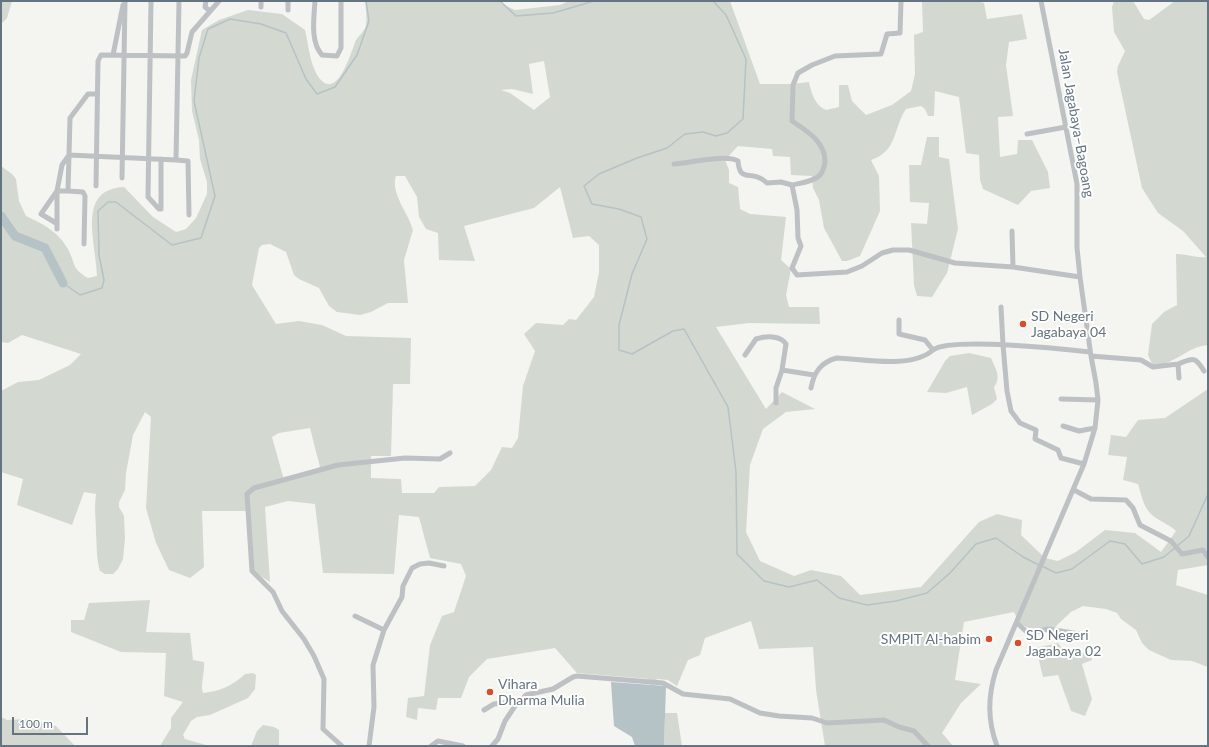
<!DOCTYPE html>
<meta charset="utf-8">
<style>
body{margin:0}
#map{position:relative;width:1209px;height:747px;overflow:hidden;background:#f4f4f0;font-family:Lato,sans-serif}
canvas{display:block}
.frame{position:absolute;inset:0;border:2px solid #647581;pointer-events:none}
.scale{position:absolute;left:12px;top:717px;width:76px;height:18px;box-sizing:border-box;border:2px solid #647581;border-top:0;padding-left:5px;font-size:12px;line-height:14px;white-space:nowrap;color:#647581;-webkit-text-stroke:3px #fff;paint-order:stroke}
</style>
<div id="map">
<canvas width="1209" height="747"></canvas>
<div class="frame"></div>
<div class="scale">100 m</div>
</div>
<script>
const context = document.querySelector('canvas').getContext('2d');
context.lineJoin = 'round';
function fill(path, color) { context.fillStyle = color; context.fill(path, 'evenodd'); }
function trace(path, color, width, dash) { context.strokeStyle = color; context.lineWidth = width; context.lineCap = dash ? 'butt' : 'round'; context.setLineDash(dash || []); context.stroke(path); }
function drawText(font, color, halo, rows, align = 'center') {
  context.font = font + ' Lato,sans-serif'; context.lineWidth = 4; context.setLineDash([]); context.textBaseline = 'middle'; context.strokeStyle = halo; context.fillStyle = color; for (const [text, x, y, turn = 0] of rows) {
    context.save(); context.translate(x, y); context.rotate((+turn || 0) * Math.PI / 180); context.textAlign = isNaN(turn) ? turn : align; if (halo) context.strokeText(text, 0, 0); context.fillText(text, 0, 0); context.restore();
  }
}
const green = new Path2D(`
 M1 1H12L7 18 1 24Z
 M365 1H501L502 4 515 10 560 5 569 1H730L760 84H792L809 82C811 92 815 106 826 110L839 107V85H848L852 101 866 115 892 105 911 91 915 74 914 35 923 32 922 1H975L984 3 987 19 1022 14 1027 39 1009 42 1006 65 1013 116 998 117 1000 157 1017 154 1018 140H1032L1048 172 1050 188 1031 191 1018 205 983 189 980 180 979 155 966 153 959 97 935 91 934 116H928L925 109 921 106 906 109C893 128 898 151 871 160L879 176 880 211 860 256 847 261H842L824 228 819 200 813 188 812 176 791 175 790 157 773 156 772 149 738 146 725 160 729 170V183L738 187 740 209 750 214 786 217 781 260 791 269 786 295 789 307H819L820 324 749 323 716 327 766 409 782 392 815 409 786 412 763 429 750 465 746 532 760 561 794 576 811 570 841 576 860 595 921 587 979 522 997 514 1022 520 1021 535 1045 558 1058 561 1076 552 1105 530 1135 533 1161 552 1176 531C1168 523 1157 521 1150 513 1143 506 1141 493 1138 484L1123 480 1127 457 1108 455 1111 435 1126 437 1138 420 1165 418 1208 389V565L1178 570 1176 585 1208 595V667L1192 661 1171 660 1149 650 1142 643 1136 630 1121 619 1117 613 1106 609 1083 606 1071 612 1055 627 1035 631 1020 624 1014 612 964 622 955 680 981 684 961 703 942 733 953 746H825L816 690 813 647 759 649 751 621 705 638 700 655 688 660 677 686 668 680 657 679 653 685 649 684V679L577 673 555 648 487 659 469 677 461 698H438L436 710 418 708 417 720 406 717 408 698 424 696 430 645 442 616 454 612 466 576 461 564 430 558 419 517 399 515 394 574 323 573 315 504 288 501 265 507 270 582 254 572 247 511H202L204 567 190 578 169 570 156 543 146 508 151 417 145 412 133 435 126 473 125 490 119 502V507L124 516 125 538 123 559 118 569 113 574H105L100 571C96 557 97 546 96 533 96 518 94 510 96 494L84 492 72 525 17 505 23 479 1 472V391L18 382 39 380 70 365 81 354 22 335 8 343 1 342V166L12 174 16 179 19 201 26 216C41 223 57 231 66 246 76 261 70 268 88 278L97 276C97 245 75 189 124 187L153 217 176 232 186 229 196 218 207 194V182L200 159 199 140 192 111 191 80 202 30 219 20 248 10 282 14 305 30C309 46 310 69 322 81 339 97 352 49 356 40 359 35 365 31 366 25 367 17 366 9 365 1ZM544 61 550 97 534 110 510 93 501 90 512 89 533 94 529 64ZM396 176H405L417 197 419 217 426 229 438 233 439 260 475 261 464 226 534 208 560 187 573 238 589 236 599 245V272L594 297 576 320 569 319 563 325 536 323 524 334 535 351 523 386 518 438 512 448 502 447 491 470 475 486 439 487 434 493H402L401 479 371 478V456H391L393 384H410L411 338 346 336 322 325 299 321 276 324 252 285 259 248 262 245 270 244 286 252 294 275 299 279 319 288 329 306 337 312 360 315 371 312 388 303H408L404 260 413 230C409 214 390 193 396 176ZM310 428 320 467 284 480 272 437 279 433Z
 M1114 1H1133L1144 19 1149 20 1175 1H1208V345C1188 346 1173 366 1153 366L1148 355 1152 324 1164 312 1177 305 1176 254C1186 254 1196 258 1206 257L1183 231 1158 213 1142 188 1117 72 1118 66 1125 51 1114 32 1112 7Z
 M927 137H939V157L949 159 958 229 947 273 932 297 917 296 914 285 911 223 927 224 929 203 910 202 909 165H921Z
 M969 353 991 358C995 368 1002 377 994 387L997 399 992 404 972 415 967 387 946 393 927 392 945 361 950 356Z
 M150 600 146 632 190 633 193 660 204 662C205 671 200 687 203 693 221 691 232 686 245 674L253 673 256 675 255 689 248 698 210 715 197 717 191 721 183 735 185 739 206 745 220 746H160L171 728V718L183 702 164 696 166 653 121 652 71 632V620H84L89 603Z
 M1058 643 1065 652H1091L1092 660 1082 664 1092 699 1085 716 1071 711 1058 675 1043 677 1036 648Z
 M665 713H677L682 746H664Z
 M1 717 7 720 26 719 56 726 75 746H1Z
 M263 725 274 727 279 730V746H251L257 731Z`);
const water = new Path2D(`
 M611 682 666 686 664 746H635L632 737 614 726Z`);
const stream = new Path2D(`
 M500 1 516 16 553 13 594 1
 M713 1 726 15 746 59 743 119 727 133 716 136 703 132 685 134 667 148 637 158 599 174 584 186 592 204 619 209 641 217 647 239 632 274 619 325V350L632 354 673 331 684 329 728 407 736 472 737 554 764 581 789 587 817 580 839 598 867 605 896 601 927 593 950 573 976 544 996 538 1023 557 1039 565
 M63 283 80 295 102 288 104 280 99 255 98 211 108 202H116L172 245 201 238 215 196 194 101 199 58 208 29 230 19 261 24 286 33 306 79 317 94 335 87 357 55 369 21 366 1
 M1042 566 1056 573 1072 569 1110 541 1125 544 1142 564 1164 557 1189 536 1208 494`);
const river = new Path2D(`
 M1 216 15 236 45 248 63 283`);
const minor = new Path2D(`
 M151 1 148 197 159 209H161V159
 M206 1 205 7 210 11
 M315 1C314 18 310 42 322 55L337 56 341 48V1
 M261 7V1
 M288 10V1
 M113 55 123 5
 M1027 134 1066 127
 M176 160 188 161 189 215
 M674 164C690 163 725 154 738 161 740 185 752 168 767 183L781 182 792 185 797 210 798 238 801 246 792 268 797 275 847 272 862 266 882 253 893 250H909L955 263 1013 267 1080 277
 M122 178 125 1
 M792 185C801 183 812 182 819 176 823 173 824 167 825 163 826 142 807 131 792 121L793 85 798 73 812 65 835 56 881 54 887 34 900 33 901 1
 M96 186 98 61 101 55 185 56 187 53 192 32 219 1
 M68 191 83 192 85 196 84 244
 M56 223 41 214 57 191H68L69 155 176 160 179 1
 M57 229V191L62 165 69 155 70 118 88 94H97
 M1012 231 1013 267
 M1001 307 1003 345 1007 391 1011 411 1020 423 1036 430 1035 439 1058 450 1061 458 1084 464
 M899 320V334L925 340 933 350C950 337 1064 349 1090 352
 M745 355 756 339C766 336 780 335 786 344L782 370 814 375
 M1091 356 1141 360 1153 367 1178 364 1179 378
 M1178 364C1194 358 1195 356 1204 371
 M811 388C814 372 821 362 837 358 864 359 912 369 933 350
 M1061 399 1098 400
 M776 403V388L782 370
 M1063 426 1079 431 1095 428
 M1074 490 1091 499 1126 500 1133 508 1140 525 1171 541 1182 554 1203 550 1208 557
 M355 616 384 630
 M1017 623 1029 634 1048 629 1079 634
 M484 710 494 704 519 701
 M342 746 323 729 324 679 314 656 304 639 282 611 273 592 252 571 247 494 254 488 338 465 405 458 440 459 450 453
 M369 746 374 707 373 665 384 630 402 597 403 586 412 568 420 564 429 563 444 566
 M431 746 438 741 463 746
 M492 746 498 739 505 721 515 706 526 695 553 689 573 677 577 676 663 683 683 694 730 699 760 713 779 716 812 718 827 723 884 720 899 727 914 731 928 746
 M997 746C987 719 988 696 996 670L1084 464 1095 428 1098 400 1096 383 1091 356 1080 277 1077 248V184L1041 1`);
const markers = [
 [1023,324,4,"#de4c26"],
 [989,639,4,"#de4c26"],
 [1018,643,4,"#de4c26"],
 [490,692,4,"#de4c26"]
];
const streetNames = [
 ["Jalan Jagabaya–Bagoang",1076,123,80]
];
const poiNames = [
 ["SD Negeri",1031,316],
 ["Jagabaya 04",1031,332],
 ["SD Negeri",1026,635],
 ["Jagabaya 02",1026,651],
 ["SMPIT Al-habim",981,639,"right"],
 ["Vihara",498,684],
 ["Dharma Mulia",498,700]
];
fill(green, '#d3d9d0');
fill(water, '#b5c2c6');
trace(stream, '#b5c2c6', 1.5);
trace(river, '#b5c2c6', 9);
trace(minor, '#bdc1c4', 5);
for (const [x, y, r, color] of markers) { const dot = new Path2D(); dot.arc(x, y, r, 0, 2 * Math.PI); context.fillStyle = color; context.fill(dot); trace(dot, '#fff', 1.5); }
drawText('14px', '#647581', '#fff', streetNames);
drawText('14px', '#647581', '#fff', poiNames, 'left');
</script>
